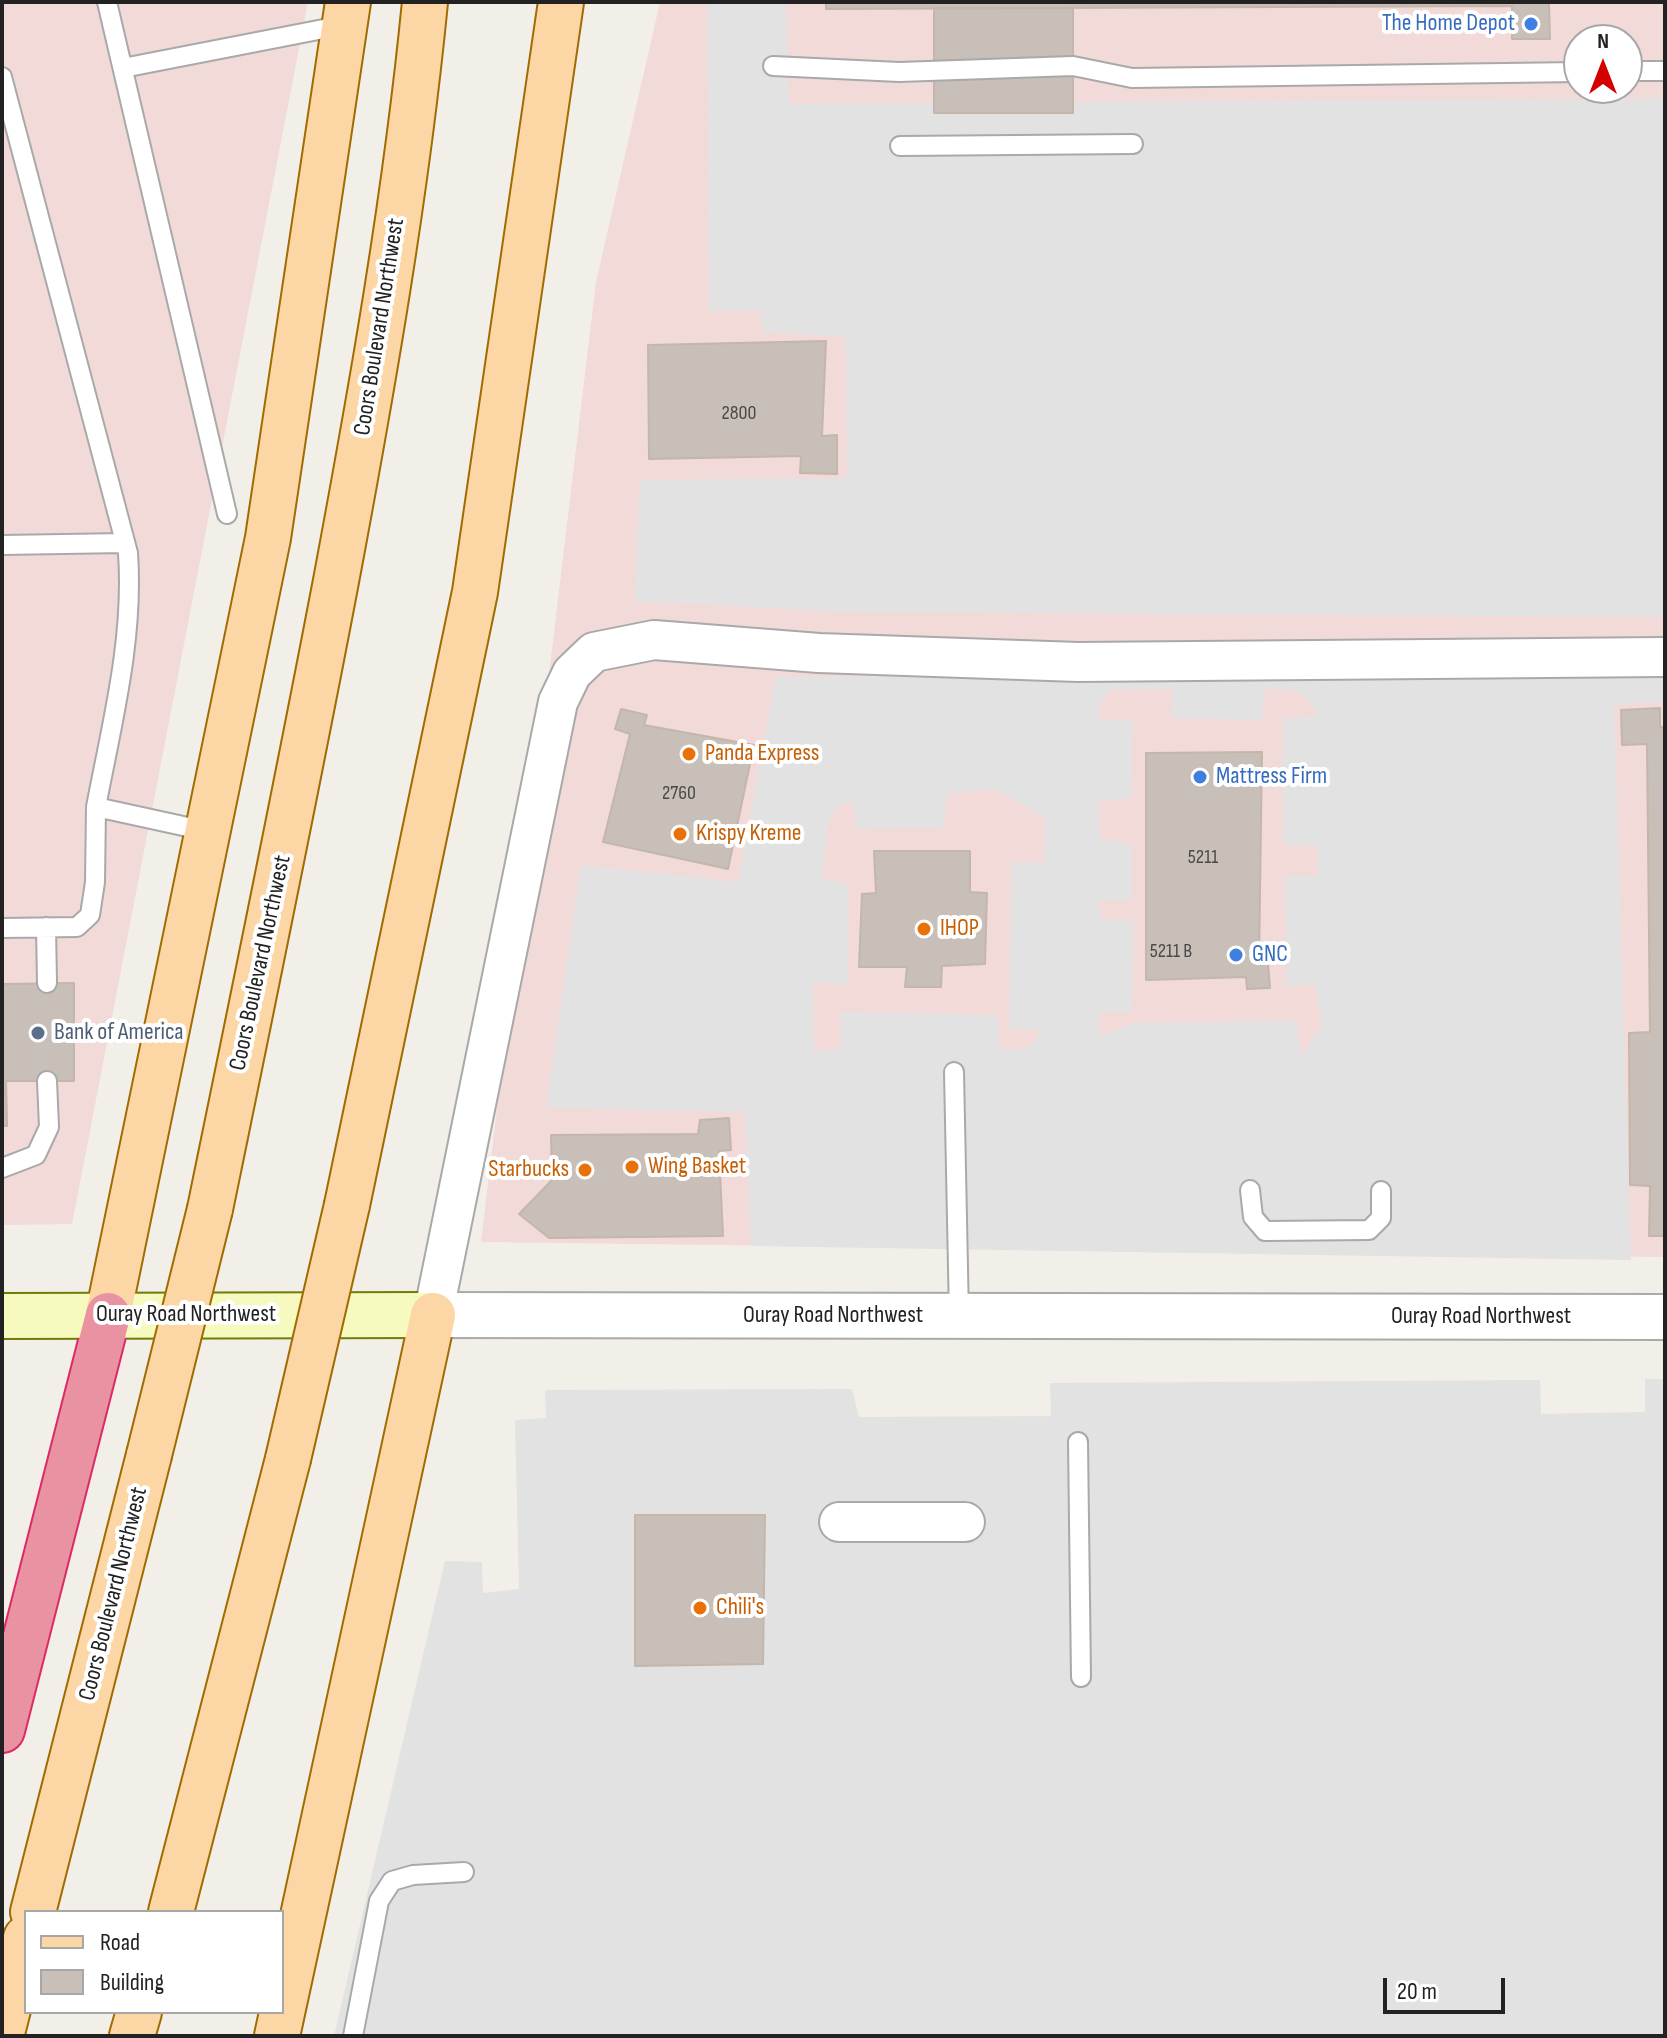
<!DOCTYPE html>
<style>
body{margin:0}
#map{position:relative;width:1667px;height:2038px;overflow:hidden;background:#f2efe9;font-family:"Sofia Sans Condensed",sans-serif}
canvas{display:block}
.frame{position:absolute;inset:0;border:4px solid #222;pointer-events:none}
.legend{position:absolute;left:24px;top:1910px;width:260px;height:104px;box-sizing:border-box;background:#fff;border:2px solid #a7a7a7;margin:0;padding:10px 14px;list-style:none;font-size:24px;color:#222}
.legend li{display:flex;align-items:center;gap:16px;height:40px}
.legend b{width:40px;border:2px solid #a7a7a7}
.north{position:absolute;left:1563px;top:24px;width:80px;height:80px;box-sizing:border-box;background:#fff;border:2px solid #a7a7a7;border-radius:50%;rotate:0deg;font-size:22px;font-weight:700;line-height:32px;text-align:center;color:#222}
.north::after{content:'';display:block;margin:auto;width:28px;height:36px;background:#d40000;clip-path:polygon(50% 0,100% 100%,50% 72%,0 100%)}
.scale{position:absolute;left:1383px;top:1978px;width:122px;height:36px;box-sizing:border-box;border:4px solid #222;border-top:0;padding-left:10px;font-size:24px;line-height:28px;white-space:nowrap;color:#222;-webkit-text-stroke:6px #fff;paint-order:stroke}
</style>
<div id="map">
<canvas width="1667" height="2038"></canvas>
<div class="frame"></div>
<ul class="legend">
<li><b style="height:10px;background:#fcd6a4"></b>Road</li>
<li><b style="height:22px;background:#c7bfb8"></b>Building</li>
</ul>
<div class="north">N</div>
<div class="scale">20 m</div>
</div>
<script>
const context = document.querySelector('canvas').getContext('2d');
context.lineJoin = 'round';
function fill(path, color) { context.fillStyle = color; context.fill(path, 'evenodd'); }
function trace(path, color, width, dash) { context.strokeStyle = color; context.lineWidth = width; context.lineCap = dash ? 'butt' : 'round'; context.setLineDash(dash || []); context.stroke(path); }
function drawText(font, color, halo, rows, align = 'center') {
  context.font = font + ' "Sofia Sans Condensed",sans-serif'; context.lineWidth = 8; context.setLineDash([]); context.textBaseline = 'middle'; context.strokeStyle = halo; context.fillStyle = color; for (const [text, x, y, turn = 0] of rows) {
    context.save(); context.translate(x, y); context.rotate((+turn || 0) * Math.PI / 180); context.textAlign = isNaN(turn) ? turn : align; if (halo) context.strokeText(text, 0, 0); context.fillText(text, 0, 0); context.restore();
  }
}
const commercial = new Path2D(`
 M2 2H308L72 1224 2 1225Z
 M660 2H1665V1257L481 1242 596 282ZM1579 40H1627V88H1579Z`);
const parking = new Path2D(`
 M707 2H786L789 104 1665 98V617L847 612 635 601 640 480 847 478 846 337 763 332 761 310 709 311Z
 M1665 673V702L1614 704 1631 1260 751 1246 745 1112 546 1108 581 865 738 882 776 677ZM1264 688 1298 691 1314 707 1317 716 1283 718V845L1318 846V876L1285 875 1287 987 1316 984 1322 1025 1301 1056 1296 1021 1133 1023 1099 1037V1012H1132L1134 921 1100 918 1098 901 1132 900V844L1100 839 1098 802 1131 797 1133 720H1101L1098 706 1111 690 1172 689 1171 718 1262 720ZM995 789 1045 817V862L1011 863 1009 1029 1040 1030 1035 1042 1023 1049H999L997 1015 840 1012 841 1049 814 1051 813 982 848 985V884L821 878 829 820 837 807 853 801 856 829 943 828 947 793Z
 M1645 1379H1665V2036H334L445 1561 482 1562 483 1593 519 1589 515 1420 546 1418 545 1390 852 1389 859 1417 1051 1416 1050 1383 1540 1380 1541 1414 1645 1412Z`);
const building = new Path2D(`
 M826 2H1636L1549 3 1550 39H1512V6L826 9Z
 M934 8H1073V113H934Z
 M826 341 822 436 837 435V474L800 473 801 456 649 459 648 345Z
 M1660 708V727H1665V1236H1649L1650 1186 1630 1185 1629 1033 1650 1032 1647 744 1622 745 1621 710Z
 M621 709 647 715 644 725 754 745 728 869 603 842 630 734 615 729Z
 M1262 752 1259 963H1268L1270 988 1247 989 1246 977 1146 980V753Z
 M874 851H970V892L987 893 985 964 942 966 941 987H905L907 967H859L862 894 876 893Z
 M74 983V1081H6L7 1126H2V984Z
 M729 1118 731 1150 719 1151 723 1236 549 1238 519 1214 552 1180 551 1135 698 1134 700 1120Z
 M635 1515H765L763 1664 635 1666Z`);
const service = new Path2D(`
 M107 2 227 514
 M773 66 899 72 1073 66 1132 78 1579 72
 M123 68 344 25
 M1627 71H1665
 M2 77 128 553C134 639 112 723 96 807L206 831
 M900 146 1133 144
 M2 545 125 543
 M46 927 47 983
 M2 928 77 927 90 915 95 882 96 807
 M954 1072 959 1317
 M2 1168 36 1155 49 1127 47 1081
 M1250 1190 1253 1217 1265 1231 1369 1230 1381 1218V1191
 M1078 1442 1081 1677
 M353 2036 379 1901 392 1881 413 1875 464 1872`);
const minor = new Path2D(`
 M433 1315 558 702 572 673 594 652 654 640 819 653 1078 662 1665 657
 M839 1522H965`);
const tertiary = new Path2D(`
 M433 1315 1665 1317`);
const secondary = new Path2D(`
 M2 1316 433 1315`);
const primary = new Path2D(`
 M347 1205 475 592 561 2
 M210 1209C253 1000 296 791 336 581 372 389 406 196 425 2
 M108 1315 268 538 348 2
 M33 1912 149 1455
 M171 1912 288 1459
 M2 2033 26 1938
 M132 2036 139 2012
 M277 2036 433 1315`);
const motorway = new Path2D(`
 M2 1730 108 1315`);
const primaryBridge = new Path2D(`
 M149 1455 210 1209
 M288 1459 347 1205`);
const markers = [
 [1531,24,8,"#3f7fe0"],
 [689,754,8,"#e8710a"],
 [1200,777,8,"#3f7fe0"],
 [680,834,8,"#e8710a"],
 [924,929,8,"#e8710a"],
 [1236,955,8,"#3f7fe0"],
 [38,1033,8,"#5c6f8a"],
 [632,1167,8,"#e8710a"],
 [585,1170,8,"#e8710a"],
 [700,1608,8,"#e8710a"]
];
const numberNames = [
 ["2800",739,414],
 ["2760",679,794],
 ["5211",1203,858],
 ["5211 B",1171,952]
];
const shopNames = [
 ["The Home Depot",1515,24,"right"],
 ["Mattress Firm",1216,777],
 ["GNC",1252,955]
];
const streetNames = [
 ["Coors Boulevard Northwest",380,327,-81],
 ["Coors Boulevard Northwest",261,963,-78],
 ["Ouray Road Northwest",186,1315],
 ["Ouray Road Northwest",833,1316],
 ["Ouray Road Northwest",1481,1317],
 ["Coors Boulevard Northwest",114,1594,-76]
];
const foodNames = [
 ["Panda Express",705,754],
 ["Krispy Kreme",696,834],
 ["IHOP",940,929],
 ["Wing Basket",648,1167],
 ["Starbucks",569,1170,"right"],
 ["Chili's",716,1608]
];
const serviceNames = [
 ["Bank of America",54,1033]
];
fill(commercial, '#f2dad9');
fill(parking, '#e2e2e2');
fill(building, '#c7bfb8');
trace(building, '#c4b6ab', 2);
trace(service, '#a9a9a9', 22);
trace(minor, '#a9a9a9', 42);
trace(tertiary, '#a9a9a9', 48);
trace(secondary, '#707d05', 48);
trace(primary, '#a06b00', 48);
trace(motorway, '#dc2a67', 48);
trace(service, '#fff', 18);
trace(minor, '#fff', 38);
trace(tertiary, '#fff', 44);
trace(secondary, '#f7fabf', 44);
trace(primary, '#fcd6a4', 44);
trace(motorway, '#e892a2', 44);
trace(primaryBridge, '#a06b00', 48, []);
trace(primaryBridge, '#fcd6a4', 44);
for (const [x, y, r, color] of markers) { const dot = new Path2D(); dot.arc(x, y, r, 0, 2 * Math.PI); context.fillStyle = color; context.fill(dot); trace(dot, '#fff', 3); }
drawText('20px', '#4b4948', null, numberNames);
drawText('24px', '#366cbe', '#fff', shopNames, 'left');
drawText('24px', '#222', '#fff', streetNames);
drawText('24px', '#c56008', '#fff', foodNames, 'left');
drawText('24px', '#4e5e75', '#fff', serviceNames, 'left');
</script>
